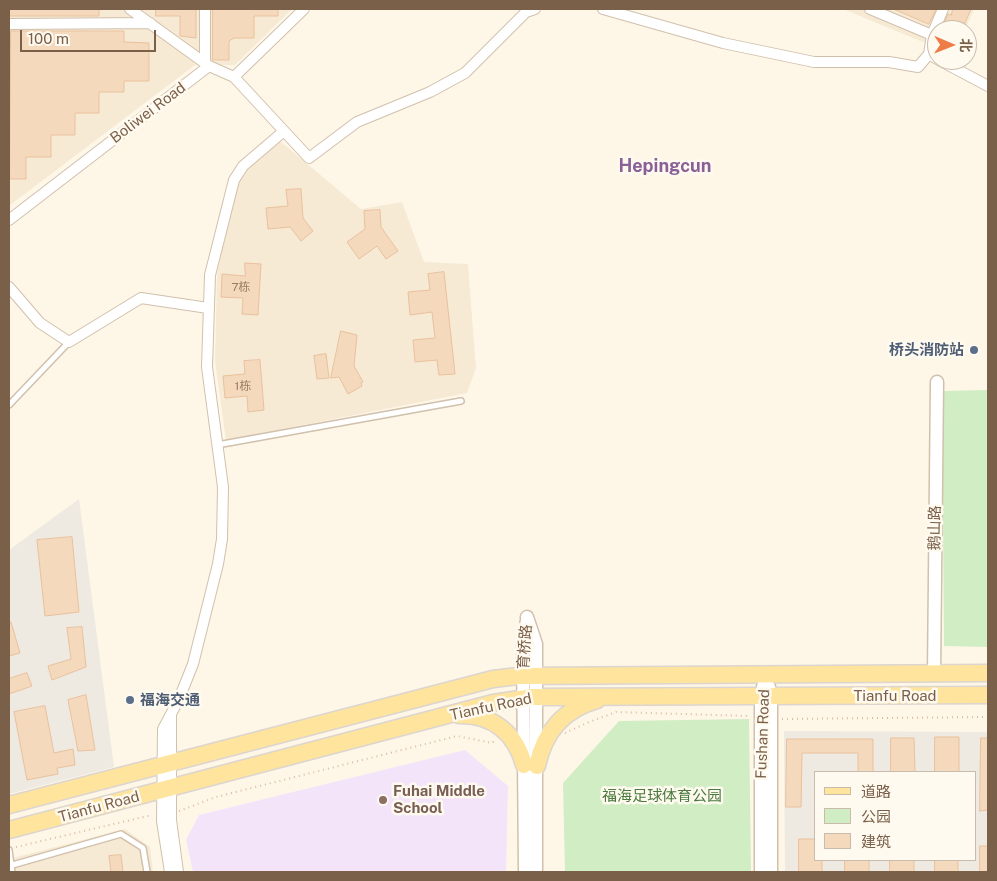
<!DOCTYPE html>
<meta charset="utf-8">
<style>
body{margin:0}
#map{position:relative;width:997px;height:881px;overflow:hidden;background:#fef7e8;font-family:"Public Sans","Noto Sans SC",sans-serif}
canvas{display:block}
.frame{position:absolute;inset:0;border:10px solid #7a5f49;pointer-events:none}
.legend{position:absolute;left:814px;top:771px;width:162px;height:90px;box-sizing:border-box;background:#fffaef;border:1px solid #cabcad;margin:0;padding:6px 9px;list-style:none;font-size:15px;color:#7a5f49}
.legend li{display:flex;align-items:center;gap:10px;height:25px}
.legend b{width:25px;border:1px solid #cabcad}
.north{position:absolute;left:927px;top:20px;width:50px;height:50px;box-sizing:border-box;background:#fffaef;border:1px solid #cabcad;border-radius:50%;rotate:91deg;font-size:14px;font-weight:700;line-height:20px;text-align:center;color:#7a5f49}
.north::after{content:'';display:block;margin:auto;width:18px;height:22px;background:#ee7c46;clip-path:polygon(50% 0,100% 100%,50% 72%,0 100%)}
.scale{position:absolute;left:20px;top:30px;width:136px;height:22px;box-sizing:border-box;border:2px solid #7a5f49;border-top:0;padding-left:6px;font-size:15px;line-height:18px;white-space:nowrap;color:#7a5f49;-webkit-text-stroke:4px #fffaef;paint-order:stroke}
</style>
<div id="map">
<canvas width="997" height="881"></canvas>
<div class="frame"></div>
<ul class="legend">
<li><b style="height:6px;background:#ffe49d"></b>道路</li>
<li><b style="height:14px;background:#d1edc4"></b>公园</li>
<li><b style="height:14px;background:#f5d9bd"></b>建筑</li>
</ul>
<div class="north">北</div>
<div class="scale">100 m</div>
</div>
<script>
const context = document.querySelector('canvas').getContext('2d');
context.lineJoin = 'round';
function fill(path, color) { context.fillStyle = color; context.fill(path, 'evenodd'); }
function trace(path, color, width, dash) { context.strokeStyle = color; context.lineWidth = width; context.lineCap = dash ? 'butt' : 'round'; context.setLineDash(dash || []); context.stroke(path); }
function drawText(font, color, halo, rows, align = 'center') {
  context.font = font + ' "Public Sans","Noto Sans SC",sans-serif'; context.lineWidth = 5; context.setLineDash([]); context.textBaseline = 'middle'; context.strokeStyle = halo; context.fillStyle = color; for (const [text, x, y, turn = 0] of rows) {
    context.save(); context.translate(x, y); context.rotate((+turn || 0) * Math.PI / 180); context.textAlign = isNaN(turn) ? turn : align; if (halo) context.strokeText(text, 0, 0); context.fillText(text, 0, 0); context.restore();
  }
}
const residential = new Path2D(`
 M9 9H292L235 65H195L9 206Z
 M843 9H974L965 30H937V48Z
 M280 141 361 209 402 202 424 262 468 264 476 368 467 393 226 440 215 361 217 274 237 179Z
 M125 829 150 847 153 872H9V859Z`);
const industrial = new Path2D(`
 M79 499 114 767 9 794V550Z
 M784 731 988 732V872H785ZM816 772H976V860H816Z`);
const education = new Path2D(`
 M465 750 508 786 506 872H193L186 840 199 815Z`);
const green = new Path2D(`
 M988 390V647L944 646 942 391Z
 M749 719 751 872H565L563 783 619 721Z`);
const building = new Path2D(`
 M10 9H99V16H10Z
 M156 9H196V38L180 36V16H156Z
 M213 9H278V16H254V38H234L229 41V60H213Z
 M894 9H936L929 24Z
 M953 9H971L962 30 942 29 948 14 951 15Z
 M11 31H124V42L149 43V81H124V92H99V113H75V135H51V157H26V179H10Z
 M301 189 303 218 313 231 301 241 290 227 268 229 266 208 288 206 286 190Z
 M380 210 381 227 398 251 386 259 377 246 359 259 347 242 365 229 364 211Z
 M245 263 261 264 258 315 242 314 243 298 221 297 222 274 245 276Z
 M444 272 455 374 439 375 437 360 415 362 413 340 435 338 432 312 410 315 408 292 430 290 428 274Z
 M341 331 357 335 354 366 363 382 361 383 362 386 348 394 339 377 331 378Z
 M326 354 329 378 317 379 314 356Z
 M260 360 264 410 248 412 247 396 225 398 223 376 245 374 244 361Z
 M72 537 79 612 45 616 37 540Z
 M9 622H11L20 653 9 656Z
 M82 627 86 667 52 680 48 666 71 659 67 628Z
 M27 673 32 686 9 694V679Z
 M86 695 95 750 78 751 68 700Z
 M45 706 54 753 73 749 75 765 57 768 58 774 27 780 14 712Z
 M935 737H959V772H935Z
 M891 738H914L915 772H891Z
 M981 738H988V810L980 811Z
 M787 739H873V772H858V753H802L801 807H786Z
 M799 839H816V860H822V872H799Z
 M980 846H988V872H980Z
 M121 855 123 872H111L109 856Z
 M845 860H869V872H845Z
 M890 860H914V872H890Z
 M935 860H958V872H935Z`);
const path = new Path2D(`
 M782 719 988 717
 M565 733 589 722 616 712 750 716
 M179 811 216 797 457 736 492 743 496 739
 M16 847 152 815`);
const service = new Path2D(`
 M9 405 69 342
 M217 445 461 401
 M9 850 12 872
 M9 866 121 834 143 848 147 872`);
const minor = new Path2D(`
 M603 9 723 43 814 62H889L918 67 929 54
 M870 9 932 35
 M9 24 150 23
 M937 59 929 54 932 35 943 9
 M939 60 988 86
 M205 62V9
 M209 66 234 77 309 158 357 122 430 92 465 73 526 12 535 9
 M234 77 304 9
 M9 220 209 66 130 9
 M9 287 40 323 69 342 141 298 208 308
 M171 715V820L178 872
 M170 872 162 821 163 729 179 699 193 664 218 564 222 539 223 487 207 367 210 275 234 180 243 166 284 131`);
const tertiary = new Path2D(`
 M527 617 536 644V872
 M934 674 937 382
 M769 687 771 696V872
 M525 872 523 646 527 620
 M761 872V696L766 674`);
const primary = new Path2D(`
 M459 715C493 714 516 734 524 765
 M537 766C544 732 564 709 597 700
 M9 805 493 679 518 676 988 673
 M9 830 493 703 533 697 988 695`);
const markers = [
 [974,350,5,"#5c6f8a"],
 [130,700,5,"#5c6f8a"],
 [383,800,5,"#8d6e63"]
];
const numberNames = [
 ["7栋",241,287],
 ["1栋",243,386]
];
const streetNames = [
 ["Boliwei Road",148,113,-37],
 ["鹅山路",935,528,-89],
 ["育桥路",525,647,-86],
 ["Tianfu Road",895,696],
 ["Tianfu Road",491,707,-12],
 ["Fushan Road",763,734,-88],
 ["Tianfu Road",99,807,-15]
];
const serviceNames = [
 ["桥头消防站",964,350],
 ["福海交通",140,700,"left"]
];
const educationNames = [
 ["Fuhai Middle",393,791],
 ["School",393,808]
];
const parkNames = [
 ["福海足球体育公园",662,796]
];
const quarterNames = [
 ["Hepingcun",665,166]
];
fill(residential, '#f6ead5');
fill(industrial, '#eee9e1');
fill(education, '#f4e4fa');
fill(green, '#d1edc4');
fill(building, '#f5d9bd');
trace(building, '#e9c19d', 1);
trace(service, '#d1c0ac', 8);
trace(minor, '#d1c0ac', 12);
trace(tertiary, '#d1c0ac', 15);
trace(primary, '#dcd5d0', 19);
trace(path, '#dabca0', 2, [1, 4]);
trace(service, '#fff', 5);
trace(minor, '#fff', 10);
trace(tertiary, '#fff', 12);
trace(primary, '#ffe49d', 16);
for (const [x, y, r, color] of markers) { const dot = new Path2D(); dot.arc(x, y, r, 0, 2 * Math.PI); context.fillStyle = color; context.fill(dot); trace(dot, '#fffaef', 2); }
drawText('12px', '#997e66', null, numberNames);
drawText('15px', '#7a5f49', '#fffaef', streetNames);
drawText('bold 15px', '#4e5e75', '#fffaef', serviceNames, 'right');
drawText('bold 15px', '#785e54', '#fffaef', educationNames, 'left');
drawText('15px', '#4a7a3e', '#fffaef', parkNames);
drawText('bold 18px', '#8a6196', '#fffaef', quarterNames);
</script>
